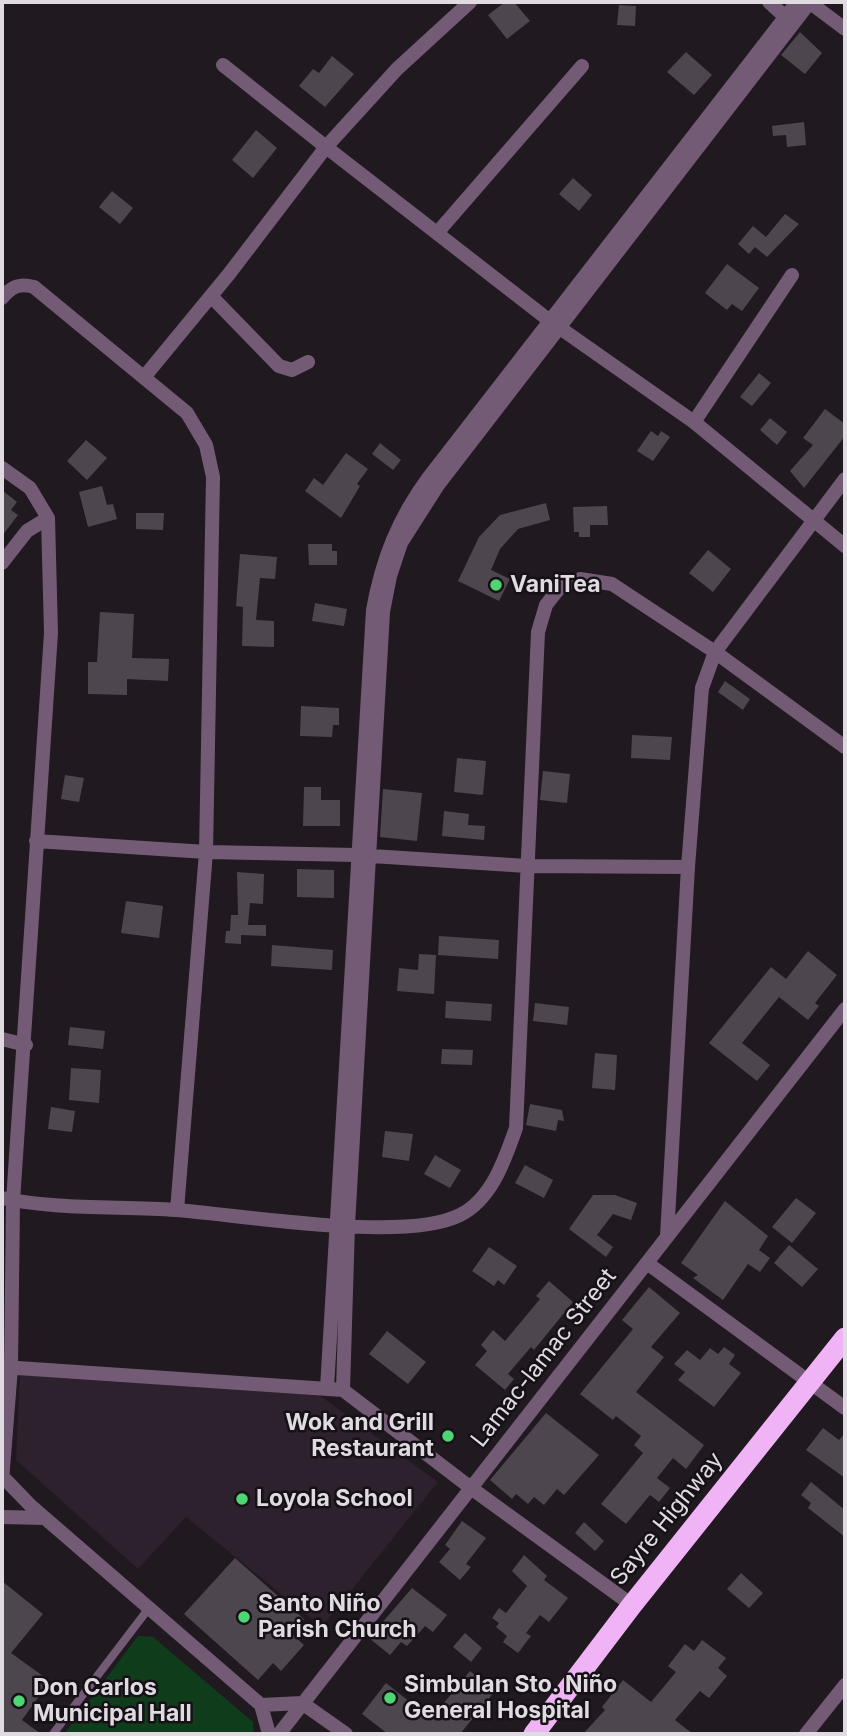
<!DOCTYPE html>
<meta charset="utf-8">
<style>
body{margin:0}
#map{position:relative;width:847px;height:1736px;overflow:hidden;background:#201920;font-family:Inter,sans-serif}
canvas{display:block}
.frame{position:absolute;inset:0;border:4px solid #e0dbe0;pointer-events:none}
</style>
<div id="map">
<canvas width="847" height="1736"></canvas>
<div class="frame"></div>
</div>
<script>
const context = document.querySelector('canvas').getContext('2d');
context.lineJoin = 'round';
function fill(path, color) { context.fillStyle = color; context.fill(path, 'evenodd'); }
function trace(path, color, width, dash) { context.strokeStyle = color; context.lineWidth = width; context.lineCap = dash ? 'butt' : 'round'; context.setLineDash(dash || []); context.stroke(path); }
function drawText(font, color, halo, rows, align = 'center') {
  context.font = font + ' Inter,sans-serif'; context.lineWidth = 5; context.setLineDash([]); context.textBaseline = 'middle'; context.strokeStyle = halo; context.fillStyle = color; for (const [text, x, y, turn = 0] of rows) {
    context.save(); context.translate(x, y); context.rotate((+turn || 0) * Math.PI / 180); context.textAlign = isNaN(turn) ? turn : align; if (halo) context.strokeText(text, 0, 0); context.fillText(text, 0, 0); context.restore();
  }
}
const built = new Path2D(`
 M20 1371 311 1389 438 1482 322 1627 186 1517 138 1569 16 1460Z`);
const green = new Path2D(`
 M138 1636 153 1637 253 1722 254 1734H64Z`);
const building = new Path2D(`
 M505 2H514L530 21 507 39 488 15Z
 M619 5 636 6 635 26 617 25Z
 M800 32 822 53 805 74 781 55Z
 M686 52 712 75 694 95 667 72Z
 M332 56 354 74 325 107 299 86 313 69 319 73Z
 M804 122 806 145 787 147 786 135 773 136 772 126Z
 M256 130 277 148 253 178 232 160Z
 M573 178 592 195 579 211 559 194Z
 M112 191 133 208 120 224 99 207Z
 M785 214 799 224 767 257 755 247 749 254 738 244 753 226 766 237Z
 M727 264 759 288 742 311 732 304 727 310 705 293Z
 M759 373 771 383 752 406 740 397Z
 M825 409 845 424V436L804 488 790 471 813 445 803 438Z
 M770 418 787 432 777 445 760 430Z
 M651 431 658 436 661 431 670 437 653 461 637 451Z
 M86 440 107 458 87 480 67 461Z
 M380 443 401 460 393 470 372 454Z
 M346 453 368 469 357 484 360 486 341 518 305 491 314 478 323 485Z
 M102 486 107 505 113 504 117 519 88 527 79 492Z
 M2 490 17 502 11 510 18 515 2 536Z
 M546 503 550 520 518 529 500 549 491 570 510 579 499 601 458 581 479 537 500 515Z
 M607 506 608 525H590V537H579V532H574L573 507Z
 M136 513H164L163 530 136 529Z
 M308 544H332V551H337V565H309Z
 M708 550 731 569 713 592 689 573Z
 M240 554 277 557 275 579 260 578 256 620 274 621V647L242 646 243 607 236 606Z
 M315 603 347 609 344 626 312 621Z
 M100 612 134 614 132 658 169 659 168 681 127 679V695L88 694V662H97Z
 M725 681 750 699 743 710 718 692Z
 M301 706 339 708V725H333L332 737 300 736Z
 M632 735 672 737 670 760 631 758Z
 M457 758 486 761 483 795 454 792Z
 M543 771 570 774 567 803 540 800Z
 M65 775 84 778 79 802 61 799Z
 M304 787H321V800H340V826H303Z
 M383 789 422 793 417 841 380 837Z
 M444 811 469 814 468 825 485 826 484 840 442 836Z
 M297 869 334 870V898L297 897Z
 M237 872 264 874 263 904 250 903 248 925H266V936L241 935V944L225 943 226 931H230L231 915H238Z
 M126 901 163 906 159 938 121 933Z
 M439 936 499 940 498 959 438 955Z
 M272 945 333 950 332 970 271 966Z
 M808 951 837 975 815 1003 819 1006 808 1020 779 997 742 1043 770 1065 757 1081 709 1043 771 967 786 979Z
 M419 954 436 955 434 994 397 991 399 968 418 970Z
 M446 1001 492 1004 491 1021 445 1018Z
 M535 1003 569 1007 567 1025 533 1021Z
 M70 1027 105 1031 103 1049 68 1045Z
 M442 1049 473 1050 472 1065 441 1064Z
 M595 1053 617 1055 615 1090 592 1088Z
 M71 1068 101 1070 99 1103 69 1100Z
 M530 1104 562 1110 564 1121 558 1120 556 1131 526 1125Z
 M51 1107 75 1111 72 1132 48 1129Z
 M385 1131 413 1134 409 1161 382 1157Z
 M435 1155 461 1170 450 1188 424 1174Z
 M525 1165 553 1180 544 1198 515 1183Z
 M593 1195H615L637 1203 631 1220 613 1214 597 1235 613 1247 606 1257 569 1229Z
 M796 1198 816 1213 792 1243 772 1227Z
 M725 1201 768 1236 759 1250 770 1258 760 1272 748 1264 723 1300 693 1278 698 1275 681 1263Z
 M789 1245 818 1269 802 1287 774 1263Z
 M489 1247 517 1266 504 1285 498 1280 494 1286 472 1271Z
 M549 1281 573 1302 534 1350 531 1347 508 1374 514 1379 505 1390 475 1365 487 1351 481 1345 493 1330 505 1341 540 1299 536 1296Z
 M649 1287 680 1313 651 1347 664 1357 636 1392 704 1445 686 1469 673 1458 657 1478 670 1488 659 1502 650 1495 626 1524 601 1504 643 1453 634 1445 641 1436 616 1416 613 1420 580 1394 633 1329 622 1320Z
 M387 1331 426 1362 408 1384 369 1354Z
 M724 1347 735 1355 729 1364 741 1373 714 1407 678 1380 685 1372 674 1364 687 1350 700 1360 710 1348 718 1354Z
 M546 1413 599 1455 564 1495 557 1489 544 1505 534 1497 528 1504 516 1494 512 1499 490 1480Z
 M823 1428 839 1440 845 1433V1478L806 1450Z
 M811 1482 845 1510V1537L808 1508 811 1503 801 1495Z
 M462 1521 486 1538 466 1564 471 1567 460 1580 439 1562 450 1549 445 1545Z
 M584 1522 604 1541 595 1551 575 1533Z
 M524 1555 547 1576 544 1580 568 1598 549 1622 540 1615 526 1633 531 1636 518 1653 503 1642 507 1636 496 1627 499 1623 492 1618 499 1608 506 1613 527 1586 512 1571Z
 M235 1558 304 1619 291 1633 304 1645 281 1671 273 1663 258 1680 184 1614Z
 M741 1573 763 1593 749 1608 727 1589Z
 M2 1581 43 1614 11 1653 50 1681 22 1720 41 1734H2Z
 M412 1588 447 1615 433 1632 425 1626 407 1646 401 1642 390 1655 369 1638Z
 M465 1633 482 1648 471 1662 453 1647Z
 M702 1640 726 1658 718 1668 727 1676 709 1698 700 1691 675 1720 693 1734H583L605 1710 602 1707 623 1680 651 1702 676 1672 668 1666 685 1644 694 1651Z
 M470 1671 495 1691 460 1734H388L362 1714 386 1683 431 1719Z`);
const lane = new Path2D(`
 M53 1734 149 1608`);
const street = new Path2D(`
 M769 2 791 22
 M809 2 845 29
 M223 65 326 147 397 69 470 2
 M437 233 582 66
 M211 296 279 366 292 370 308 362
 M2 298C12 286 20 283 34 287L187 413 206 445 213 477 206 852 177 1210
 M145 376 229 274 326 147 550 321 694 422 845 546
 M694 422 792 275
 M2 468 30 488 48 518
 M2 563 27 531 48 518 51 633 13 1201 11 1368 2 1481
 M36 841 206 852 356 855 527 866 688 867
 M2 1039 26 1045
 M2 1198C56 1210 121 1206 176 1210 243 1215 405 1243 460 1215 492 1199 505 1159 516 1128L538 632 546 605 561 586 580 579 612 584 715 652 845 747
 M667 1236 688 867 702 688 715 652 845 479
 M647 1263 845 1408
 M3 1367 343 1390 471 1488 632 1605
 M327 1388 373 610C382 560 398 519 429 477L797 2
 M343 1390 348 1225 383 612 390 576 401 543 438 485 810 2
 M4 1478 31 1506 261 1705 269 1734
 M2 1517 45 1518
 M261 1705 302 1703 346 1734
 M279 1734 845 1009
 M806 1734 845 1685`);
const highway = new Path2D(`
 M534 1734 632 1605 845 1338`);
const markers = [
 [496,585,7,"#4ed675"],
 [448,1436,7,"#4ed675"],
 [242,1499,7,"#4ed675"],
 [244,1617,7,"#4ed675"],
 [390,1698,7,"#4ed675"],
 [19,1701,7,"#4ed675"]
];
const poiNames = [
 ["VaniTea",510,585],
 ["Wok and Grill",434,1423,"right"],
 ["Restaurant",434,1449,"right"],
 ["Loyola School",256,1499],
 ["Santo Niño",258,1604],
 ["Parish Church",258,1630],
 ["Simbulan Sto. Niño",404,1685],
 ["General Hospital",404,1711],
 ["Don Carlos",33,1688],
 ["Municipal Hall",33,1714]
];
const streetNames = [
 ["Lamac-lamac Street",544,1358,-52],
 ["Sayre Highway",667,1519,-51]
];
fill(built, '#2c212d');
fill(green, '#0f3d1c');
fill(building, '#4e464f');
trace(lane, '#735b75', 8);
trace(street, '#735b75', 14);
trace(highway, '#f0b3f5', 21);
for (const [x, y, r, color] of markers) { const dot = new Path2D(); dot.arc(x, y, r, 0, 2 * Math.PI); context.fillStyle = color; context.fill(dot); trace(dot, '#161017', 2.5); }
drawText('bold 23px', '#e0dbe0', '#161017', poiNames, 'left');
drawText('23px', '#e0dbe0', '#161017', streetNames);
</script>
